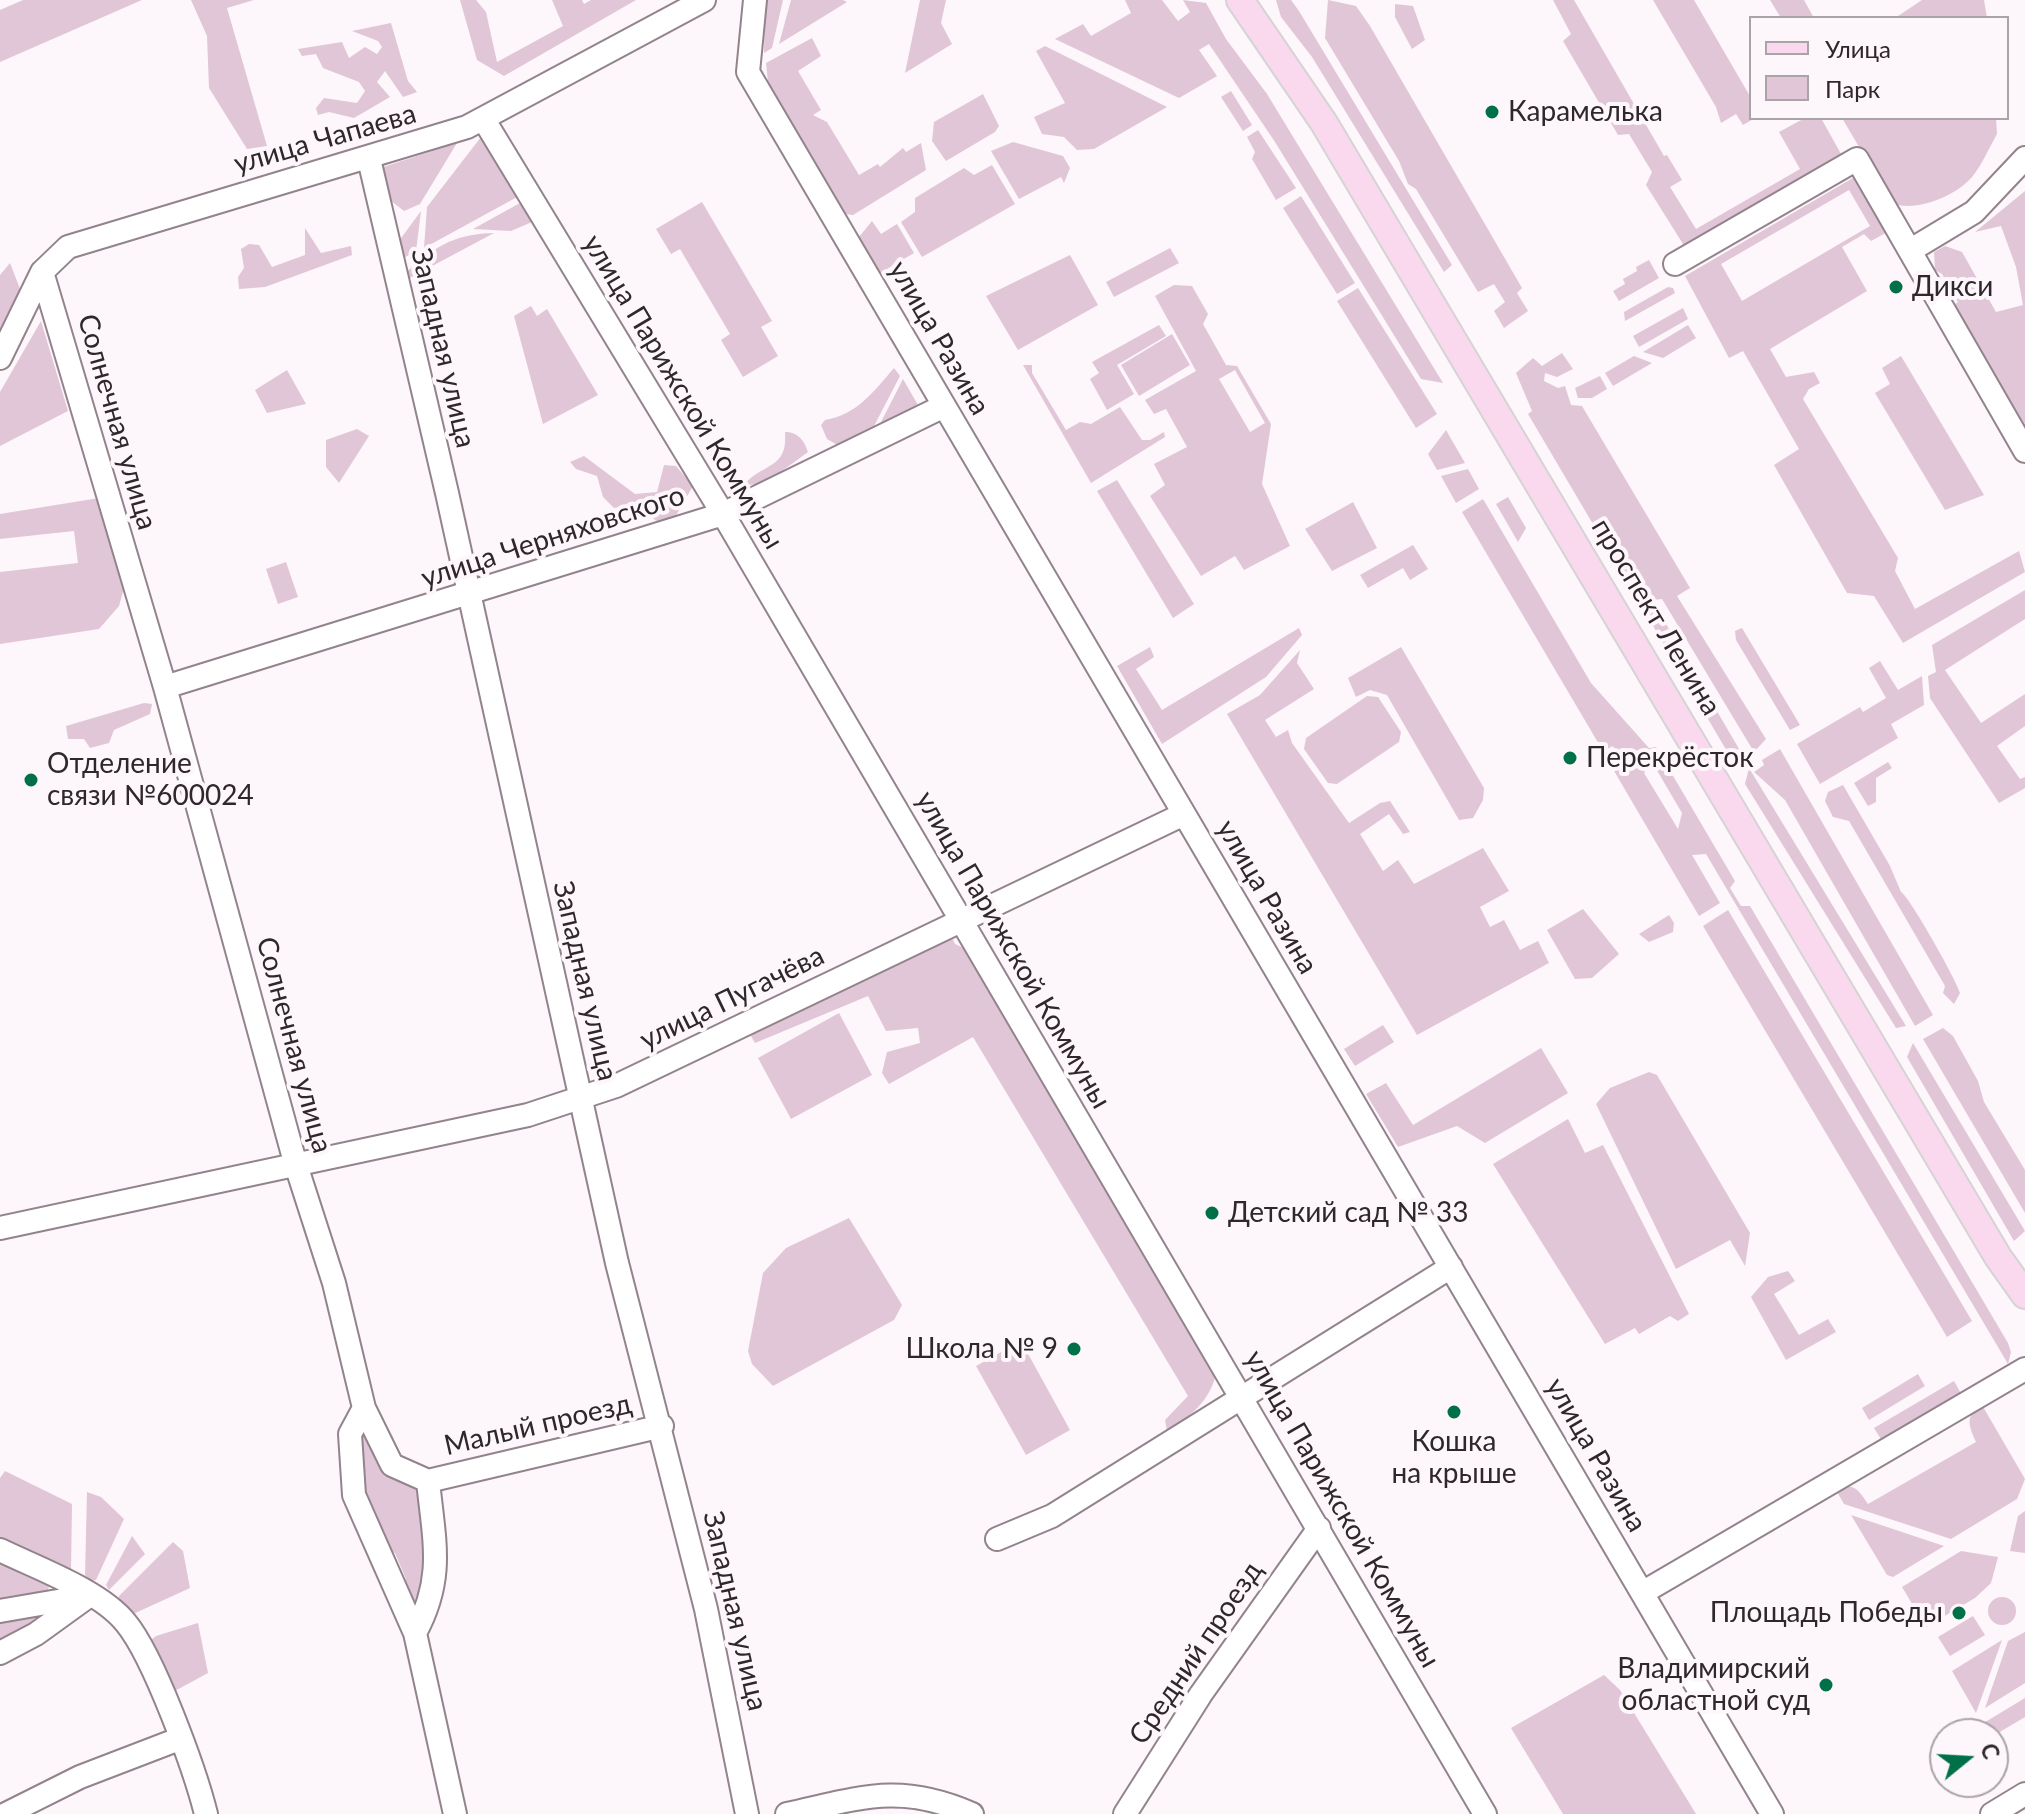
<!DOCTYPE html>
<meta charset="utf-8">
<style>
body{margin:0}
#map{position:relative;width:2025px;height:1814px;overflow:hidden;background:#fdf6fa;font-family:Lato,sans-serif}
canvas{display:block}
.legend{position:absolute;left:1749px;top:16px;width:260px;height:104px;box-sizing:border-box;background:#fdf6fa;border:2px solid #aaa3a7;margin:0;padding:10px 14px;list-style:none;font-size:24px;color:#2e272b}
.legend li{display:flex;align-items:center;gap:16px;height:40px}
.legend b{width:40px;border:2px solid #aaa3a7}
.north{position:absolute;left:1929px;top:1718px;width:80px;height:80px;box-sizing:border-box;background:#fdf6fa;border:2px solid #aaa3a7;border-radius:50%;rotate:72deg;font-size:22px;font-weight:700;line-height:32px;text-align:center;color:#2e272b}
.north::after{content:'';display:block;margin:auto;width:28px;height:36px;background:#007049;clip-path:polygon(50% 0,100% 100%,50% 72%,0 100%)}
</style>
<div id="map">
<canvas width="2025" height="1814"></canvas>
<ul class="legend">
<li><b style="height:10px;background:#fad8ee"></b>Улица</li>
<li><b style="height:22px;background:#e1c6d7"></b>Парк</li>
</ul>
<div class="north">С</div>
</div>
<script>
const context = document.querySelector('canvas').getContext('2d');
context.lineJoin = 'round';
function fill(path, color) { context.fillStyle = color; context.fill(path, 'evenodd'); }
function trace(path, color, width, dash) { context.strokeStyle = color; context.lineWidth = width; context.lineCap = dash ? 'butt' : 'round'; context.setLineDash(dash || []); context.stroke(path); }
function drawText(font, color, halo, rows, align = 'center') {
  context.font = font + ' Lato,sans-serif'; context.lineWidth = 8; context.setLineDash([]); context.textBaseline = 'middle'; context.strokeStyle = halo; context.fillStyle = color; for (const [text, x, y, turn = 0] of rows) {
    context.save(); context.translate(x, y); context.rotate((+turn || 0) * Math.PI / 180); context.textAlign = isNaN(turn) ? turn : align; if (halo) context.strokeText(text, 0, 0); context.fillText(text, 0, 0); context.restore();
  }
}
const green = new Path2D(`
 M23 0H142L0 62V10Z
 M191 0H254L227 8 267 146 247 149 209 88 207 36Z
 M460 0H476L486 12 497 62 563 26 552 0H582L584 4 591 0H636L504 76 477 60Z
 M765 0H783L772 48 764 53Z
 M791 0H843L847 2 779 44Z
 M920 0H946L941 23 952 44 905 73Z
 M1125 0H1162L1178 21 1190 12 1183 0 1206 3 1226 39 1267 94 1443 383 1421 379 1275 142 1209 44 1199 50 1217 76 1179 98 1055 39 1083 24 1091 36 1131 13Z
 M1276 0H1291L1299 11 1452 265 1444 272 1312 57 1281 17Z
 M1328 0 1356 6 1370 26 1522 288 1517 293 1528 311 1504 328 1494 311 1505 302 1494 284 1478 292 1416 189 1408 184 1399 161 1325 38Z
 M1553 0H1574L1664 156 1667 155 1682 180 1670 187 1696 229 1800 169 1779 132 1805 118H1821L1845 161 1688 252 1646 185 1652 172 1629 134 1618 135 1563 41 1571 34Z
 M1653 0H1694L1751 98V118H1755L1743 125 1736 114 1721 123 1716 107Z
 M1770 0H1804L1814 18H1781Z
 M1922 0H1984L1987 18H1895Z
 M1395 4 1413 6 1425 40 1412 49 1395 17Z
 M391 23 408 81 417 92 403 97 385 71 377 82 390 97 354 118 329 112 318 115 316 108 324 98 357 103 365 91 359 82 323 68 316 54 302 56 298 49 342 42 349 58 365 47 377 54 382 47 378 41 352 31Z
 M812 38 821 56 798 71 821 110 813 115 827 122 859 175 878 164 880 167 903 148 906 152 921 143 926 170 853 215 845 214 768 82 766 63Z
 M1045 46 1167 107 1094 149 1077 150 1064 137 1042 134 1034 117 1065 103 1036 51Z
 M1231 91 1252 125 1243 131 1221 97Z
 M983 94 999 126 995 132 946 161 932 141 934 122Z
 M1842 118H1996L1997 134C1989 148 1982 165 1972 177 1956 196 1915 213 1892 203Z
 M1258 130 1296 188 1276 200 1252 159 1255 152 1247 137Z
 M481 137 519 196 424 248 427 207Z
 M1013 142 1063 156 1070 168 1064 183 1061 177 1019 199 991 151Z
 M457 143 420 204 404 211 386 197 377 169Z
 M992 165 1015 204 922 257 901 222 915 212V198L964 168 974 175Z
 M1858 175 1891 230 1871 241 1864 234 1842 247 1867 291 1770 349 1786 377 1814 372 1820 383 1809 389 1803 399 1898 558 1895 571 1915 609 2019 551 2025 572 1903 643 1874 596 1847 593 1774 465 1799 449 1743 351 1729 358 1685 276ZM1849 190 1870 226 1742 301 1721 264Z
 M2025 191V433L1951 307 1958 302 1942 274 1935 270 1934 252 1945 246 1962 252 1996 312 2023 305 2016 267 2001 226 1975 232Z
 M1301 196 1355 283 1337 294 1283 208Z
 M702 202 772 321 761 327 778 356 743 377 721 340 730 334 680 249 671 254 656 229Z
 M520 203 532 222 511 231 473 229Z
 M421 211 416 251 402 259 396 245Z
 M872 221 881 234 897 224 914 253 880 273 859 237Z
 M305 228 321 253 351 246 352 255 265 287 239 289 238 277 244 268 241 249 249 244 259 245 272 267 305 255Z
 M494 233 406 280 402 276C433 248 452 234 494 233Z
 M1170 248 1179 263 1114 297 1106 282Z
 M1070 255 1098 305 1018 350 986 296Z
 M1649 260 1659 278 1619 301 1613 291 1625 284 1623 279 1637 271 1636 267Z
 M10 263 22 294 0 340V275Z
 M1174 285 1192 286 1208 314 1203 324 1226 365 1237 366 1271 424 1262 484 1290 546 1244 570 1235 556 1201 576 1150 496 1165 485 1154 464 1187 447 1166 409 1154 414 1145 400 1196 371 1155 296ZM1235 370 1265 423 1250 432 1219 379Z
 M1668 287 1673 288 1675 293 1625 321 1624 312Z
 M1358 288 1437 414 1416 428 1337 301Z
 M531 306 537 316 547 309 598 395 543 424 514 316Z
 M1683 308 1688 319 1639 347 1633 336Z
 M41 321 68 411 0 446V392Z
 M1159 325 1166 336 1117 365 1134 394 1107 410 1090 379 1099 373 1092 362Z
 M1688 325 1696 338 1663 358 1643 352Z
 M1172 334 1190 365 1139 396 1121 365Z
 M1562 353 1573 369 1557 377 1545 373 1544 381 1558 388 1565 386 1571 405 1582 406 1690 588 1677 596 1766 739 1754 752 1662 599 1652 600 1742 754 1731 758 1528 414 1532 411 1516 373 1533 358 1542 366Z
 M1634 356 1652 363 1613 386 1605 373Z
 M1901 356 1984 495 1945 510 1875 393 1890 384 1882 368Z
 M1023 365H1032V373L1066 430 1080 422 1091 424 1120 407 1142 440H1150L1164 432 1165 437 1091 483Z
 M894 368 900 376 873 428 839 446 827 439 821 425 825 420C857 415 874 391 894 368Z
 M287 370 306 404 267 413 255 390Z
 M1600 376 1607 389 1592 398H1578L1575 388Z
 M903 379 918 405 880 424Z
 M357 429 369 436 339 483 326 467V440Z
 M1446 430 1465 463 1437 470 1428 454Z
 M785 432C798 432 804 440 808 452L767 482 743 486C763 462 788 470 785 432Z
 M584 456 635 494 657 492 664 465 676 466 693 486 674 519 657 521 631 504 614 508 603 497 597 476 576 469 570 462Z
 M1468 469 1479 489 1456 503 1441 476Z
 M1117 480 1194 604 1173 618 1097 491Z
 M1508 497 1526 528 1518 542 1496 504Z
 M99 498 127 577 119 606 99 629 0 644V572L78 563 74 531 0 539V514Z
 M1483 499 1591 683 1649 748 1656 747 1735 881 1730 888 1741 906H1750L2008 1343 2011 1352 2008 1364 1706 854 1692 855 1720 903 1699 916 1610 764 1619 759 1613 746 1603 751 1462 512ZM1652 762 1682 813 1678 829 1644 773Z
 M1353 502 1377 548 1332 571 1305 529Z
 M1413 545 1428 569 1410 580 1403 568 1368 588 1360 575Z
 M286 562 298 597 278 604 266 569Z
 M2025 590V619L1945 670 1981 723 2025 694V726L1997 746 2020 779 2025 777V788L1999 803 1930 698 1928 676 1936 672 1932 645Z
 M1299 628 1302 635 1266 677 1162 744 1117 666 1150 647 1154 657 1136 669 1162 710Z
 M1742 628 1800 725 1790 730 1736 640 1735 631Z
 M1401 647 1484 788 1483 800 1473 818 1459 820 1387 695 1370 690 1356 697 1348 678Z
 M1300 650 1297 663 1314 689 1265 720 1276 737 1288 730 1292 743 1349 823 1380 803 1390 801 1410 832 1403 834 1389 814 1360 834 1383 871 1398 860 1414 884 1483 848 1509 891 1480 907 1490 927 1504 920 1520 950 1538 941 1549 963 1417 1035 1227 714 1260 695Z
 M1880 661 1898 690 1922 676 1924 705 1891 724 1898 738 1820 784 1797 744 1860 707 1863 712 1886 698 1869 668Z
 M1367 696 1378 697 1401 732 1399 742 1337 784 1328 783 1304 749 1306 738Z
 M144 703 152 704 150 714 114 730 109 743 90 748 84 739H68L66 726Z
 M1780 749 1933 1015 1915 1026 1785 800 1754 772 1764 765 1762 760Z
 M1888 762 1892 768 1876 778V802L1868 806 1854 783Z
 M1749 768 1906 1026 1896 1028 1745 784Z
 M1843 785 1890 866 1901 892C1909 896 1956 979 1960 993L1954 1004 1943 993 1945 986 1849 821 1833 817 1825 801 1828 792Z
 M1583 909 1619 954 1592 978 1575 979 1547 930Z
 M1728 910 1972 1321 1947 1337 1703 926Z
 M1669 915 1674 923 1673 932 1649 942 1639 934Z
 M952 937 955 944 966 949 1216 1374C1210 1401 1190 1417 1167 1431L1165 1420 1188 1396 973 1037 889 1084 882 1073 887 1052 920 1043 918 1028 886 1031 868 996 755 1043 751 1036 759 1025Z
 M839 1013 872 1075 791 1119 758 1058Z
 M1383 1025 1394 1042 1355 1066 1344 1049Z
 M1943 1028 1953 1036 1978 1081 1984 1102 2025 1170V1213L1923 1039Z
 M1913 1043 2025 1231 2014 1241 1907 1057Z
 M1541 1048 1568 1093 1485 1143 1457 1126 1398 1147 1366 1094 1386 1083 1413 1125Z
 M1649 1072 1657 1075 1750 1233 1745 1266 1730 1240 1676 1269 1596 1104 1610 1088Z
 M1568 1119 1585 1153 1603 1145 1689 1314 1678 1321 1670 1316 1639 1334 1635 1328 1605 1344 1493 1164Z
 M849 1218 902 1305 894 1320 773 1386 752 1364 748 1351 763 1273 786 1248Z
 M1788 1271 1795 1281 1774 1294 1799 1335 1828 1319 1836 1332 1786 1360 1751 1297 1768 1277Z
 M1021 1341 1070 1430 1026 1455 976 1366Z
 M1918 1374 1925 1386 1869 1420 1862 1408Z
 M1954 1381 1963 1397 1884 1444 1874 1428Z
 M1982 1405 2025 1479 2017 1499 1951 1539 1844 1504 1836 1490C1853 1480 1860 1492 1868 1504L1976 1442C1969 1426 1964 1416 1982 1405Z
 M364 1429 421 1486 430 1563 414 1617 401 1585 406 1579 395 1553 386 1551 361 1496 355 1437Z
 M5 1471 72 1504 71 1571 0 1539V1478Z
 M87 1492 101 1497 124 1519 96 1580 91 1581 85 1575Z
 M2025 1511V1553L2010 1551 2018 1516Z
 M1851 1515 1944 1546 1893 1577 1887 1575Z
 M132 1536 145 1554 109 1590 106 1585Z
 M173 1542 183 1551 190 1588 131 1615 119 1607V1596Z
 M1961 1551 1998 1557 1991 1583 1975 1598 1926 1627 1902 1587Z
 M0 1558 39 1576 49 1586 47 1596 0 1603Z
 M1988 1611a14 14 0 1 1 28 0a14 14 0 1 1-28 0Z
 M37 1612 43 1615 41 1622 0 1646V1616Z
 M1973 1616 1985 1635 1950 1656 1938 1637Z
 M198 1623 208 1673 173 1692 147 1643 156 1636Z
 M2025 1632V1683L1985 1708 2008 1641Z
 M2002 1640 1976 1713 1952 1671Z
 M1604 1675 1620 1690 1696 1814H1563L1511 1728Z
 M2025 1698V1717L1993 1736 1979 1734 1982 1724Z`);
const minor = new Path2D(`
 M755 0 748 72 1772 1814
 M484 120 723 514 1485 1814
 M369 159 447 493 617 1263 706 1609 747 1814
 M1911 250 1974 212 2025 158
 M1675 264 1857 159 2025 451
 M42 272 165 687 295 1162 334 1283 364 1408 392 1465 428 1481
 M0 358 42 272 68 247 467 127 704 0
 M165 687 723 514 944 406
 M0 1228 528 1115 616 1086 1184 814
 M364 1408 350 1434 354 1495 415 1633 455 1814
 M428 1481 662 1426
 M997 1539 1052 1516 1451 1267
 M0 1550C37 1568 101 1591 126 1623 154 1657 195 1770 206 1814
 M1642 1593 2025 1369
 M0 1611 81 1597
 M415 1633C445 1578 434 1541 428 1481
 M0 1653 36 1634 90 1595
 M6 1814 80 1777 179 1739
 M787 1814C860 1798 899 1782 972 1814
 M1125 1814 1201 1694 1319 1528
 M1992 1814 2025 1794`);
const major = new Path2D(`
 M1240 0 1324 123 1998 1257 2025 1295`);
const markers = [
 [1492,112,8,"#007049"],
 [1896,287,8,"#007049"],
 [1570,758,8,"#007049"],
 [31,780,8,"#007049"],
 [1212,1213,8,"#007049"],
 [1074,1349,8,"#007049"],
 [1454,1412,8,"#007049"],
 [1959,1613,8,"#007049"],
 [1826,1685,8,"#007049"]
];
const poiNames = [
 ["Карамелька",1508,112],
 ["Дикси",1912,287],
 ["Перекрёсток",1586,758],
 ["Отделение",47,764],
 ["связи №600024",47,796],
 ["Детский сад № 33",1228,1213],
 ["Школа № 9",1058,1349,"right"],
 ["Кошка",1454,1442,"center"],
 ["на крыше",1454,1474,"center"],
 ["Площадь Победы",1943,1613,"right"],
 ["Владимирский",1810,1669,"right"],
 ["областной суд",1810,1701,"right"]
];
const streetNames = [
 ["улица Чапаева",325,139,-16],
 ["улица Разина",939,338,60],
 ["Западная улица",443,348,77],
 ["улица Парижской Коммуны",683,392,59],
 ["Солнечная улица",117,422,74],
 ["улица Черняховского",553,537,-18],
 ["проспект Ленина",1656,617,59],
 ["улица Разина",1267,897,60],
 ["улица Парижской Коммуны",1013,950,60],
 ["Западная улица",585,981,77],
 ["улица Пугачёва",732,998,-26],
 ["Солнечная улица",294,1045,75],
 ["Малый проезд",538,1425,-13],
 ["улица Разина",1596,1455,60],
 ["улица Парижской Коммуны",1342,1509,60],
 ["Западная улица",735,1611,77],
 ["Средний проезд",1196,1653,-56]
];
fill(green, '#e1c6d7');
trace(minor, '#92838c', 26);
trace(major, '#d5d4d5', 30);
trace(minor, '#fff', 22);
trace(major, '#fad8ee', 26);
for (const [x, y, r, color] of markers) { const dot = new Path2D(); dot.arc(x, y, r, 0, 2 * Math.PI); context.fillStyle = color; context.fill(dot); trace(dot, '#fdf6fa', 3); }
drawText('28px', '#2e272b', '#fdf6fa', poiNames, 'left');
drawText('28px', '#2e272b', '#fdf6fa', streetNames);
</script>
